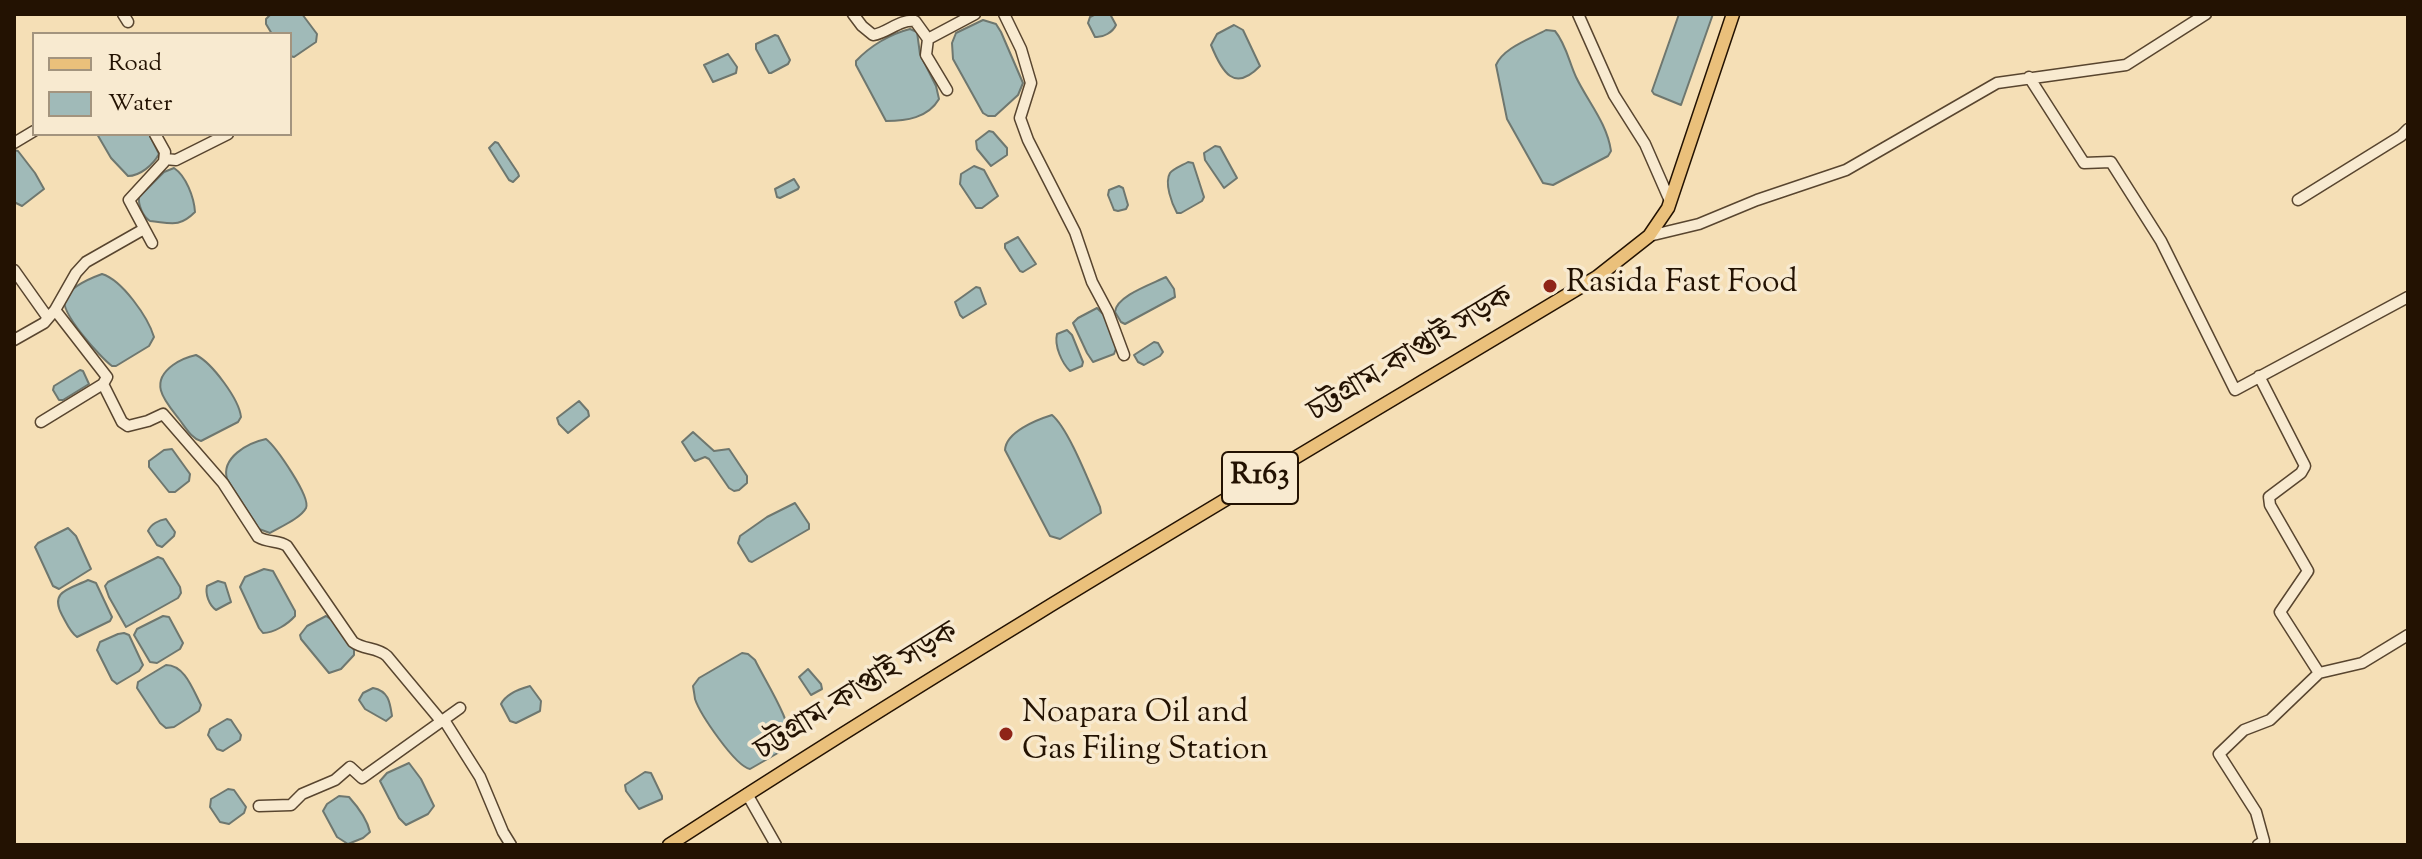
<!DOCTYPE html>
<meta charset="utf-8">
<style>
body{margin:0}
#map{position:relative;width:2422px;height:859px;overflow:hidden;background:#f5dfb6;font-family:"Sorts Mill Goudy",serif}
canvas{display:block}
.frame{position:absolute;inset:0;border:16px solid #231202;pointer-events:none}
.legend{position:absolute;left:32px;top:32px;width:260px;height:104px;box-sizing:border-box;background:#f8ead0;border:2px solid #a3947e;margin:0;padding:10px 14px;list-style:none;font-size:24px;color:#231202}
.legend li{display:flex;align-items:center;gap:16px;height:40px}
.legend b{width:40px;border:2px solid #a3947e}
</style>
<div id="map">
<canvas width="2422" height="859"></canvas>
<div class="frame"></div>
<ul class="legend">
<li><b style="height:10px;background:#eac07b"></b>Road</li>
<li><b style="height:22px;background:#a0bab8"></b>Water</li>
</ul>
</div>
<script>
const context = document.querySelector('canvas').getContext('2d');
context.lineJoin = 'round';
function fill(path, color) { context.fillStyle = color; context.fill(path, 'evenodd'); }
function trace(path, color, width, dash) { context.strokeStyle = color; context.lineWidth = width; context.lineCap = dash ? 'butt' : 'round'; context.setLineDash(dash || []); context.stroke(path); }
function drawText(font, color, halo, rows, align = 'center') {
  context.font = font + ' "Sorts Mill Goudy","Noto Serif Bengali",serif'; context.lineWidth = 7; context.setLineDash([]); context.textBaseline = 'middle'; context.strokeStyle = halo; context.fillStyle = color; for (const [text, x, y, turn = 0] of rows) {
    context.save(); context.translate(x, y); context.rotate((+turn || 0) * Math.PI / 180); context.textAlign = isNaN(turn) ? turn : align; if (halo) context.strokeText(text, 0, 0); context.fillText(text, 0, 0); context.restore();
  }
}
const water = new Path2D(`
 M271 14H302L317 34 316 42 294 57 290 56V34H272L266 24V19Z
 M1096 14H1110L1116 25C1113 32 1103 38 1095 37L1088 23 1090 17Z
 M1679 14H1713L1681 105 1654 94 1652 91Z
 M983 20 996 24 1001 32 1023 83 1018 95 995 116H988L983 113 953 59 952 43 956 33Z
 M1234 25 1243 30 1260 66C1234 93 1222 72 1211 45L1217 34Z
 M910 29 917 32 920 54 936 86 939 99C928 118 906 121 886 121L856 65V61C870 46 890 34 910 29Z
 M1546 30 1555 31C1566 44 1569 62 1576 77 1588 102 1607 123 1611 151L1608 156 1553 185 1543 183 1507 119 1496 65C1503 48 1530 39 1546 30Z
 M775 35 778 36 790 60 788 64 771 73H769L756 49V44Z
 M728 54 737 67 736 73 713 82 704 65Z
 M989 131 993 132 1007 148V155L991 166 977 149 976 141Z
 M97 134H149L159 154C153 165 140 176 128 176L111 158Z
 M495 142 498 143 518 173 519 176 513 182 509 180 489 148Z
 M1215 146 1220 147 1237 178 1224 188 1205 160 1204 153Z
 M14 150 18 151 35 173 44 189 22 206 14 202Z
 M1188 162 1193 163 1204 197 1202 201 1181 213H1177C1172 204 1164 183 1170 173 1173 169 1183 165 1188 162Z
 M974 166 984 170 998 196 982 208H976L960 184 961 174Z
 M174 168C186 176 194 197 195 212 179 228 171 223 150 221 143 217 138 205 139 197L164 172Z
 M794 179 799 187 798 189 780 198 777 197 775 189Z
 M1119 186 1123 188 1128 205 1126 209 1118 211 1114 210 1108 195 1109 190Z
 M1018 237 1036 264 1023 272 1020 271 1005 248V244Z
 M102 274C122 280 148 317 154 337L149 346 116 366H112C101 358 59 312 65 299 70 287 91 278 102 274Z
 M1166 277 1174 289 1175 297 1125 324 1121 322 1115 312C1116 296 1152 284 1166 277Z
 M976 287 980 288 986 304 963 318 960 315 955 302Z
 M1097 308 1104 315 1117 346 1114 354 1093 362 1087 353 1073 323 1078 318Z
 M1067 330 1072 335 1083 362 1082 366 1070 371C1062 363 1054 346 1057 334Z
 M1154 342 1158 343 1163 352 1160 356 1144 365 1138 362 1134 355Z
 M196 355C212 363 239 399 241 417L238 422 201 441C191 438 186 428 179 419 165 401 148 383 173 365 180 360 187 357 196 355Z
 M80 370 83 371 89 384 63 400H59L53 390 54 386Z
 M579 401 588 411 589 416 568 433 559 424 557 418Z
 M1052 415C1069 429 1090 485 1100 507L1101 513 1060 539 1050 536 1005 450C1006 432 1036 420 1052 415Z
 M693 432 714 451 729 449 747 476V483L739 490 734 491 729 488 709 459 705 457 695 461 693 459 682 442Z
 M266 439C276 447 311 497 306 508 301 518 280 527 270 533L259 529 227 479C221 458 247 443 266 439Z
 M172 449 190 474 189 481 175 492H169L149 467V461L164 450Z
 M795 503 809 524V529L752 562 749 561 738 543 740 536 767 517Z
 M166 519 175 532 174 536 162 547 157 545 148 531C151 524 159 520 166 519Z
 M68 528 76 536 91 569 59 589 53 586 35 547 38 543Z
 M158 557 163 559 180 587 181 593 178 598 126 627 109 597 105 586 108 582Z
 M264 569 273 571 295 611V616C288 624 274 633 263 633L259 628 240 587 245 577Z
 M88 580 96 583 112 617 110 621 77 637C70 632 67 624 62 615 49 591 70 589 88 580Z
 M218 581 225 583 231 602 216 610C209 605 205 594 207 586Z
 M163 616 169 617 183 643 180 649 157 663 150 662 134 635 137 629Z
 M326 616 332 620 354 650V655L341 669 329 673 301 639 300 635 307 626Z
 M124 633 129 635 143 665 139 671 117 684 112 680 97 650 100 642 118 634Z
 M742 653 748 654 755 660C765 681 794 724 790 746L750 769C735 766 700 714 695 699 695 698 693 686 693 686L699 678Z
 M166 665C185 665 193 690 201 705L199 711 174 727 166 728 160 723 137 688 138 682Z
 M808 669 821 684 822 689 811 695 799 677Z
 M530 686 541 701 540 711 516 723 510 721 501 704C506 694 519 689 530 686Z
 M373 688C389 691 390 703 392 716L386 721 365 709 359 700 363 693Z
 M227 719 231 720 241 735 240 740 223 751 217 749 208 735 210 729Z
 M409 763 421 779 434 806 428 814 406 825 399 818 380 781 387 773Z
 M645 772 651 773 662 796V799L639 809 626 791 625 785Z
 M228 789 234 790 246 807 244 813 229 824 220 822 210 807 211 799Z
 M339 796 349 797C358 807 367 819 370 832L363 838 348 844 337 837 323 811 327 804Z`);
const minor = new Path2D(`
 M123 14 128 22
 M853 14 862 26 873 35C888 33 899 19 915 21L928 39 926 55 947 90
 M1004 14 1021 49 1031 83 1020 118 1028 140 1075 232 1092 282 1108 312 1124 355
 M1578 14 1614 95 1645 144 1670 201
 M928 39 975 14
 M2029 77 2084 163 2111 162 2161 241 2235 390 2408 297
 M14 143 34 131
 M165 159 176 160 228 134
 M2298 200 2401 136 2408 129
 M1649 236 1699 224 1757 200 1846 170 1997 83 2126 65 2206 14
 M152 243 129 200 164 162 165 152 155 134
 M14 270 48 318
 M14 340 44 323 55 310 76 273 86 262 144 229
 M103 384 122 422 128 426 148 421 163 414 223 483 258 537C268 543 279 540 287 546L353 642C364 650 377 647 387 656L442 722
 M41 422 103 384 107 377 55 310
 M2319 673 2362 663 2408 635
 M444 720 480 777 503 832 511 845
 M747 794 776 845
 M259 806 291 805 302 794 335 780 350 767 362 778 460 708
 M2258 845 2264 841 2256 812 2219 754 2244 730 2270 720 2319 673 2280 612 2308 571 2270 505 2269 497 2301 473 2305 466 2259 376`);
const major = new Path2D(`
 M669 845C973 647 1286 464 1597 277L1649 236 1668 208 1733 14`);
const markers = [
 [1550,286,8,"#8f2418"],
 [1006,734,8,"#8f2418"]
];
const shields = [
 [1260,478,76]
];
const shieldNames = [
 ["R163",1260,478]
];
const poiNames = [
 ["Rasida Fast Food",1566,286],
 ["Noapara Oil and",1022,716],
 ["Gas Filing Station",1022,753]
];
const streetNames = [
 ["চট্টগ্রাম-কাপ্তাই সড়ক",1412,357,-31],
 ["চট্টগ্রাম-কাপ্তাই সড়ক",858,694,-32]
];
fill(water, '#a0bab8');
trace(water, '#6e776f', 2);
trace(minor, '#58452f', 13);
trace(major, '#231202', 15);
trace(minor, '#f8ead0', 10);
trace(major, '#eac07b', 12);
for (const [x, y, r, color] of markers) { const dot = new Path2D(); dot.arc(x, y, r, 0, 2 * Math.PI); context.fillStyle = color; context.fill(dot); trace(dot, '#f8ead0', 3); }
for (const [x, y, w] of shields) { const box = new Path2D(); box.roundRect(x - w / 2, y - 26, w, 52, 6); context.fillStyle = '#f8ead0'; context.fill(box); trace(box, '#231202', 2); }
drawText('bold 30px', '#231202', null, shieldNames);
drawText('32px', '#231202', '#f8ead0', poiNames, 'left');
drawText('32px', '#231202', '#f8ead0', streetNames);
</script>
